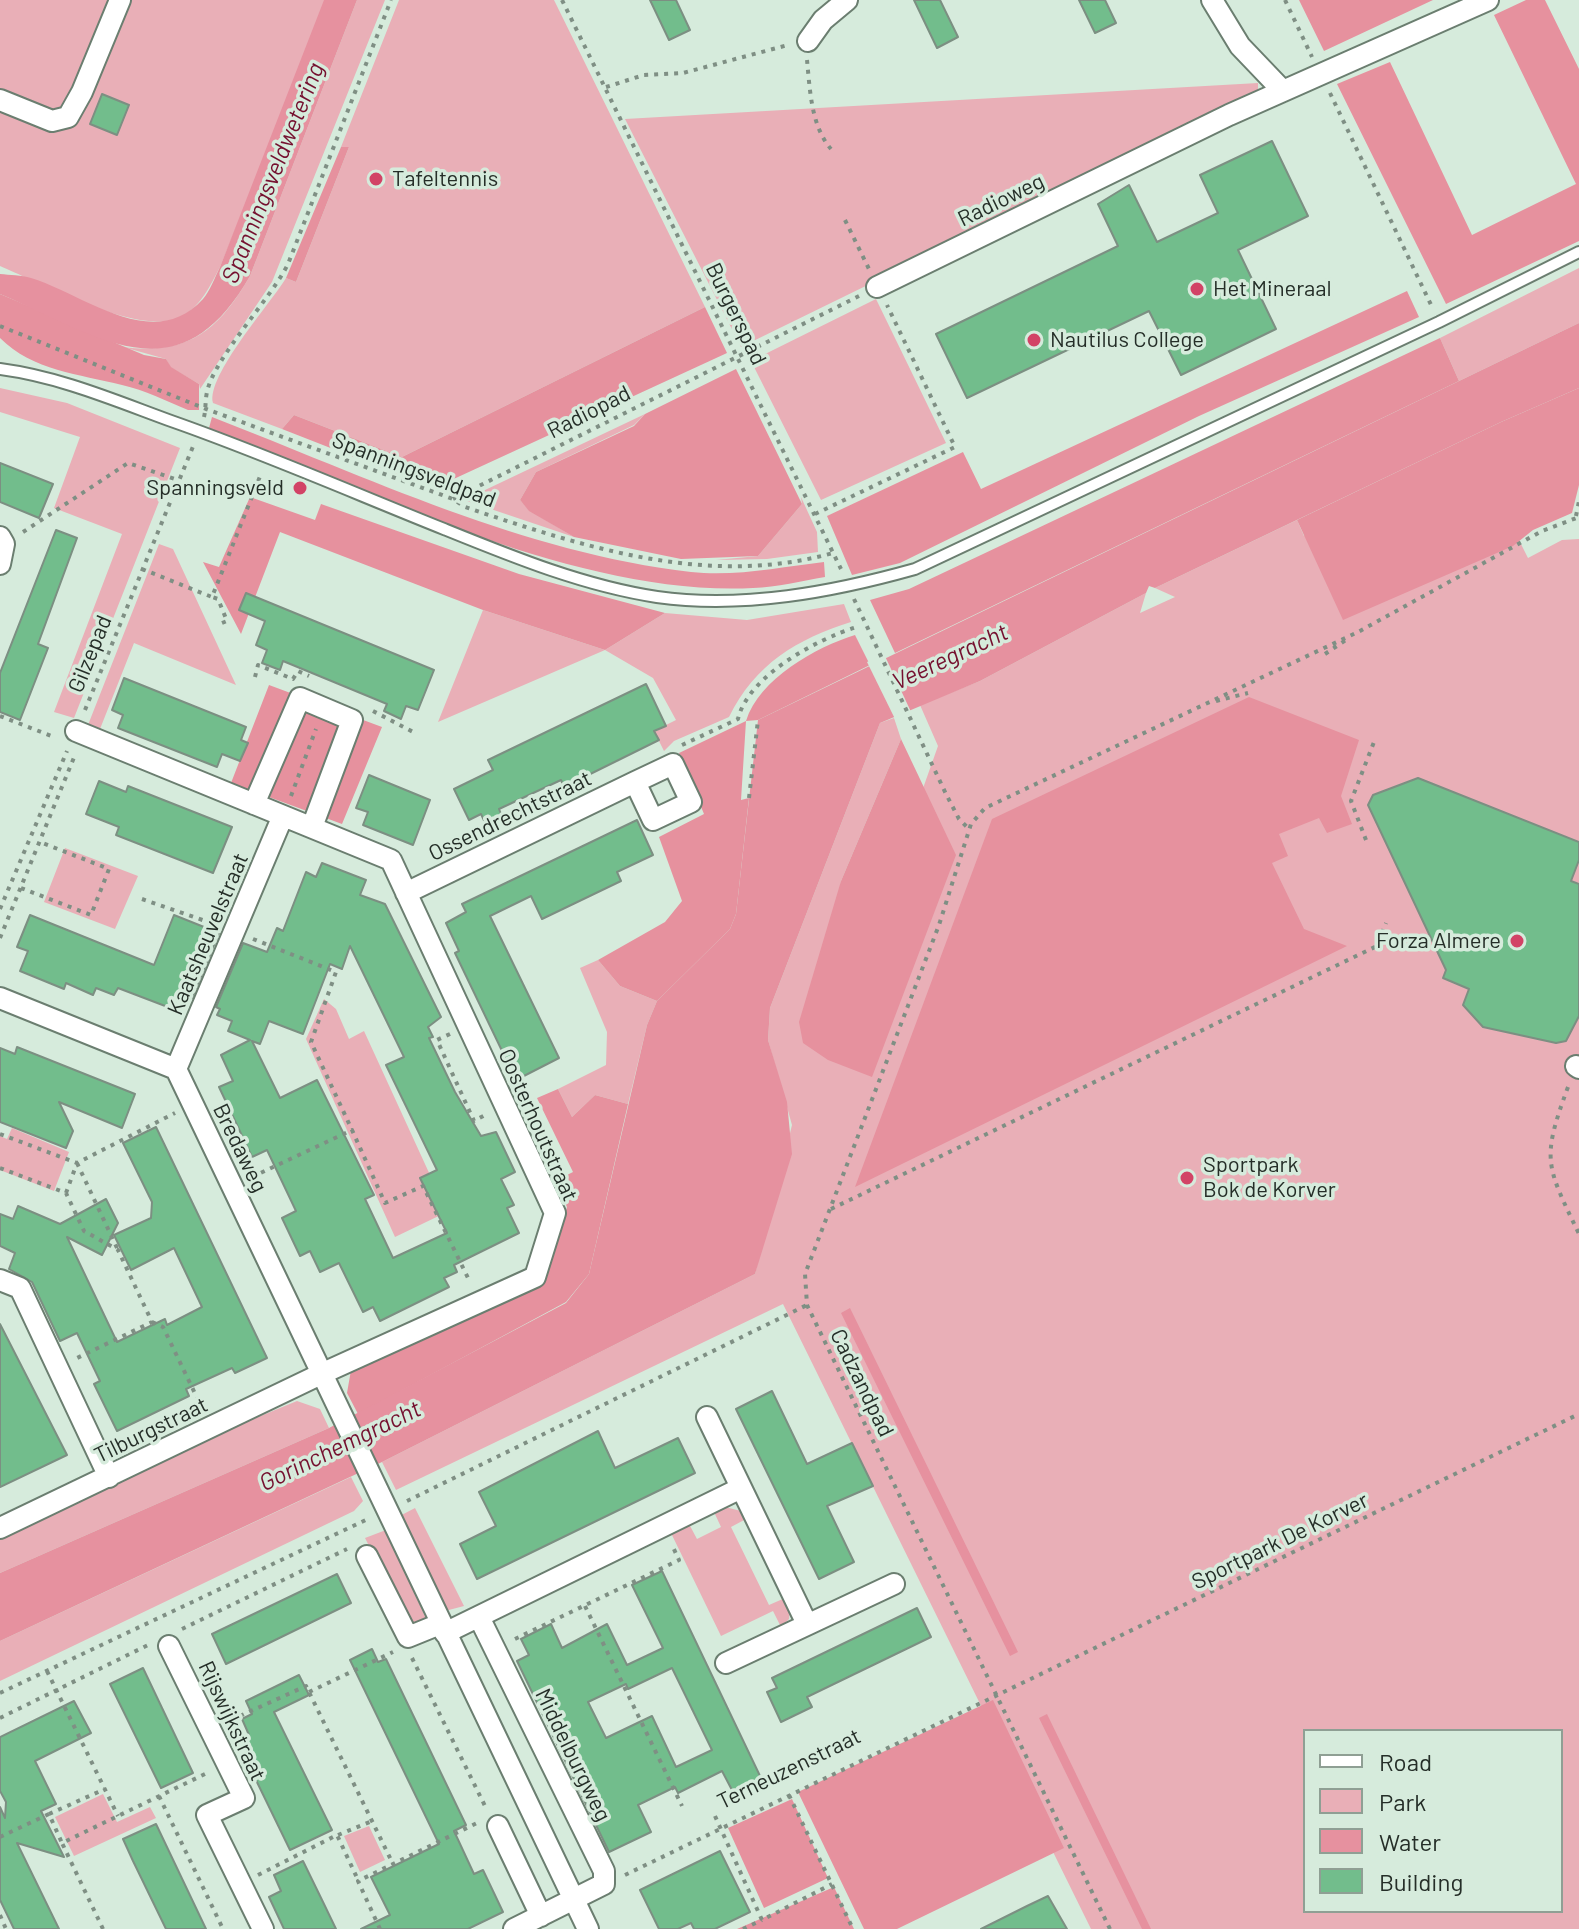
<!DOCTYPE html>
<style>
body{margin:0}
#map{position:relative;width:1579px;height:1929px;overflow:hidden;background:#d6ebdc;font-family:Barlow,sans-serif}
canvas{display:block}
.legend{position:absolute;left:1303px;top:1729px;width:260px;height:184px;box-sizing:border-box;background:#d6ebdc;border:2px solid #8f9f94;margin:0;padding:10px 14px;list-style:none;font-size:24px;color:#252e28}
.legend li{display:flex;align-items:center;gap:16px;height:40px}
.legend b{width:40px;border:2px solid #8f9f94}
</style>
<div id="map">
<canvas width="1579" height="1929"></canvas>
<ul class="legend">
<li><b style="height:10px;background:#fff"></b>Road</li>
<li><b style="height:22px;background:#e9afb7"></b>Park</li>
<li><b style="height:22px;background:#e6919f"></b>Water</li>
<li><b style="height:22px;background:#72bd8c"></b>Building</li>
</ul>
</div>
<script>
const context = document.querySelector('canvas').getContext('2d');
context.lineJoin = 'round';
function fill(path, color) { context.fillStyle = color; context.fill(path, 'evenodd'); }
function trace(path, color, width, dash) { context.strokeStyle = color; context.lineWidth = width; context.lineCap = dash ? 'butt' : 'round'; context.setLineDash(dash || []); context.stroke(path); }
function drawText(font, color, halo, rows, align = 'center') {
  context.font = font + ' Barlow,sans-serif'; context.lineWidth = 7; context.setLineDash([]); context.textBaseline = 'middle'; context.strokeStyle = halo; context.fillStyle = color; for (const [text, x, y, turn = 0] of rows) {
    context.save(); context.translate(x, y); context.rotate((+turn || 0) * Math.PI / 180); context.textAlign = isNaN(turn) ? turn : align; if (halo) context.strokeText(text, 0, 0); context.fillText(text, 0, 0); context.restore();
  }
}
const green = new Path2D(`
 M0 0H329L220 267C210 286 202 304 183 316 142 339 41 283 0 266Z
 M357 0H385L272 282 200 389 199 384 170 367 166 359 123 347C189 355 218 331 250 276Z
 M399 0H554L705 307 402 457 294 415 282 429 213 403C206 376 271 303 286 278L296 282 349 147H341Z
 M1258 83V94L741 347 625 119Z
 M1579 268V323L1459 381 1440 338Z
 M876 299 946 443 821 500 751 361Z
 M0 388 67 403 180 448 74 718 54 712 122 534 54 508 80 437 0 412Z
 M645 414 634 425 536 472 520 500 529 510 574 537 464 500Z
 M1476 455 1528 558 1562 540 1579 539V1929H1091L783 1304 396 1490 382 1462 755 1274 792 1125 768 1040 770 1008 880 723 894 718 901 739 841 881 827 1059 938 746 920 705 980 681 1146 593 1140 613 1175 597 1155 588 1297 520 1304 536ZM1305 1731H1561V1911H1305Z
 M801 497 817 532 818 552 767 559 716 560 758 556 802 504Z
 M159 544 173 549 236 685 134 643 100 729 88 725Z
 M844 604 851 622C797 639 755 664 729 717L674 741 664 751 654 731 676 720 653 678 605 650 438 722 483 610 605 650 665 613 747 620Z
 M65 848 138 876 115 929 44 902Z
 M598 960 620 986 657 1001 647 1025 628 1104 595 1095 572 1117 558 1089 606 1065 607 1032 580 968Z
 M324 999 336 1009 349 1039 364 1031 447 1212 395 1237 306 1039Z
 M12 1128 69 1152 54 1191 0 1170V1136L7 1139Z
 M297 1401 320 1409 329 1428 0 1573V1537L195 1443Z
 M351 1477 363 1501 354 1511 0 1681V1641Z
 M725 1507 741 1511 746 1519 731 1527 769 1605 785 1598 790 1609 789 1619 781 1627 773 1611 721 1636 671 1533 689 1524 697 1539 721 1527 714 1512Z
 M415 1508 464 1606 445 1611 394 1519Z
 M386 1530 427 1621 411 1629 365 1538Z
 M103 1794 117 1822 150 1807 156 1818 74 1856 55 1817Z
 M369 1826 385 1860 360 1872 344 1836Z`);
const forest = new Path2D(`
 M1299 0H1433L1324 51Z
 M1526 0H1545L1579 69V241L1446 304 1337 84 1390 62 1472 235 1576 184 1494 15Z
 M341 147H349L296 282 286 278Z
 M1407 291 1419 317 1199 416 900 563 852 575 827 516 963 452 981 489Z
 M0 294 144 355 166 359 171 367 199 384V410H188C166 401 145 390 122 385 79 374 33 371 0 338Z
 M705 307 727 353 445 483H420L282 429 294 415 402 457Z
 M1440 338 1459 381 895 653 870 600 909 589Z
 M736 369 802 504 758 556 681 559 574 537 529 511 520 500 536 472 634 426 645 414Z
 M1579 388V485L1572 513 1533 530 1513 546 1343 620 1297 520 1501 422Z
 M212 417C367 477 525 553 691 572 735 577 781 567 824 562L825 577C802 581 777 587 753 588 579 597 369 492 209 428Z
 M250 497 315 520 321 504 519 574 665 613 605 650 483 610 280 532 241 634 203 562 219 567Z
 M855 635 870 665 758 720 746 721 741 800 749 798 736 914 730 929 657 1001 620 986 598 960 665 922 682 901 659 837 704 814 679 753 746 721C759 679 816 647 855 635Z
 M269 685 382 727 342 824 231 783Z
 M1249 697 1359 740 1341 796 1352 824 1327 833 1319 818 1279 834 1288 856 1272 863 1304 929 1347 946 855 1187 992 819Z
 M901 739 956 855 872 1077 828 1060 803 1043 799 1022 841 881Z
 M558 1089 572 1117 595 1095 628 1104 589 1274 566 1302 358 1414 347 1393 351 1370 545 1277 567 1207 555 1181 573 1172 537 1098Z
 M993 1700 1064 1848 897 1929H864L798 1792Z
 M792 1799 828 1878 764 1908 728 1828Z
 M834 1887 854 1929H737Z`);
const water = new Path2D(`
 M324 0H357L250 276C179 400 100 337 0 294V274C10 275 21 275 31 278 84 294 153 354 203 299 210 291 215 277 220 267Z
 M1579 323V388L1501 422 1155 588 1149 586 1146 593 980 681 880 723 770 1008 768 1040 787 1102 792 1154 755 1274 382 1462 0 1641V1573L329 1428 566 1303 589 1274 647 1025 657 1001 730 929 736 914 758 720Z
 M850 1308 1018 1652 1010 1656 841 1313Z
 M1047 1714 1151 1929H1142L1039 1718Z`);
const pier = new Path2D(`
 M884 654 912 714 896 721 867 662Z`);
const building = new Path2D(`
 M650 0H676L690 30 669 40Z
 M914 0H940L958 37 937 48Z
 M1079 0H1105L1116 23 1095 33Z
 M102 94 129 105 117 135 90 124Z
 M1272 141 1308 216 1238 250 1276 329 1181 375 1149 311 967 398 936 334 1118 246 1098 204 1129 185 1157 242 1218 213 1200 175Z
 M0 463 53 484 39 518 0 502Z
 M56 530 77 538 38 644 48 648 20 720 0 712V673Z
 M246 593 434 670 418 710 406 706 401 719 384 711 387 704 283 661 280 670 262 663 267 650 256 645 265 621 239 610Z
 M124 678 246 727 241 740 248 743 240 761 222 754 217 767 118 728 123 715 112 710Z
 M646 684 666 726 654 731 659 740 564 787 561 780 499 809 503 819 487 827 481 814 469 820 454 789 493 770 488 760Z
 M369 775 430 800 413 845 363 825 368 812 356 808Z
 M1418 778 1579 842V860L1571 881 1579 884V1016L1566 1041 1556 1043 1483 1027 1463 1005 1469 989 1443 978 1446 970 1368 805 1373 795Z
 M99 781 126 792 128 786 232 827 213 873 116 835 119 827 86 814Z
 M637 820 653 855 617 872 621 881 542 919 531 896 490 916 559 1058 516 1080 455 953 459 951 446 923 466 912 462 904Z
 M322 863 366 880 360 895 385 904 441 1017 428 1027 433 1037 429 1038 455 1092 481 1136 496 1132 515 1172 501 1179 514 1205 507 1208 519 1233 454 1265 457 1272 444 1278 449 1287 380 1321 373 1307 363 1312 339 1263 320 1272 310 1251 300 1256 282 1218 296 1211 267 1150 252 1157 219 1087 233 1081 221 1055 250 1040 228 1031 232 1021 217 1015 220 1009 216 1007 243 943 267 952 277 928 283 931 306 872 316 877ZM350 946 404 1057 386 1065 437 1170 420 1178 447 1233 393 1258 365 1199 374 1195 317 1080 280 1098 252 1041 260 1044 269 1021 303 1034 330 964 342 969Z
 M30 915 154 965 174 915 219 933 192 998 180 993 173 1009 118 988 114 995 96 988 93 995 66 983 64 989 20 971 28 951 17 947Z
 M17 1047 135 1094 122 1128 59 1102 73 1131 66 1148 0 1122V1048L15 1054Z
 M156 1127 267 1358 235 1373 232 1368 186 1389 189 1396 117 1431 94 1384 100 1381 77 1333 60 1341 32 1282 9 1269 15 1253 0 1246V1214L13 1219 18 1206 60 1224 106 1199 118 1223 102 1255 67 1237 117 1342 165 1319 167 1325 202 1307 174 1248 131 1270 114 1235 151 1218 152 1202 123 1143Z
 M0 1324 67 1455 0 1487Z
 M772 1391 807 1464 852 1443 873 1486 827 1506 854 1562 819 1579 736 1409Z
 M598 1431 615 1468 678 1438 695 1473 477 1579 460 1544 496 1526 479 1492Z
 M662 1571 761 1778 733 1792 722 1771 678 1793 675 1787 638 1805 651 1832 609 1852 517 1661 529 1655 521 1639 551 1624 562 1648 607 1624 627 1665 663 1648 632 1585ZM672 1668 712 1750 676 1767 652 1716 606 1738 588 1702 626 1684 628 1689Z
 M337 1574 351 1603 226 1664 212 1634Z
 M917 1608 931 1637 807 1697 812 1707 781 1722 767 1692 777 1688 772 1678Z
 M372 1649 378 1662 386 1659 466 1825 454 1831 474 1874 483 1870 503 1912 468 1929H361L390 1915 371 1877 439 1844 350 1660Z
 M143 1668 193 1773 161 1788 110 1684Z
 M299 1675 309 1695 274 1712 332 1830 290 1850 237 1741 249 1735 242 1719 252 1714 246 1701Z
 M74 1701 91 1733 35 1761 56 1804 41 1811 64 1857 17 1843 59 1929H14L0 1900V1807L5 1818 6 1802 0 1791V1737Z
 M156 1824 206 1929H166L133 1861 123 1839Z
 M720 1851 750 1912 715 1929H694L691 1923 678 1929H659L640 1890Z
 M303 1861 323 1902 336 1929H284L269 1897 281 1891 274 1875Z
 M1048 1896 1067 1929H981L1027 1906Z`);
const path = new Path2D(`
 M562 0 841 569
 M1285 0 1312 57
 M807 60C810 90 811 126 831 149
 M606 87 644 75 683 73 788 45
 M1330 93 1433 309
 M845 220 869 269
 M0 326 206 409 453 499 465 507C584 547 708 588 833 553
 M204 417C206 409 205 401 207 392 214 358 270 300 288 264L391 0
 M453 499 859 296
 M815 514 955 447 887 305
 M1576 516 1579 501
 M23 532 128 463 178 480
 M142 569 212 597
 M854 599 946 794 959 819 969 829
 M222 623 227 621 218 599 212 597 261 474
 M1325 654 1346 640
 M255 677 258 665 293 679 298 671 309 676
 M1216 701 1248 693
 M85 710 194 444
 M373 711 417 734
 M0 716 54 737
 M682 745 738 719C748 676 817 639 857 627
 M291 796 316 729
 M749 798 758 720
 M1366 840 1351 801 1374 742
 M21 888 91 915 109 869 40 842
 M142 899 214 924
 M0 909 67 751
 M0 938 75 755
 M253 939 336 972 311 1042 352 1130
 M450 1034 437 1040 474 1121 485 1115
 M1568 1087C1541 1160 1546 1165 1579 1234
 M0 1134 77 1163 175 1113
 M77 1163 117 1248
 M0 1168 66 1193 84 1231 118 1250 152 1322 75 1359
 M252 1177 352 1130 385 1203 423 1186 470 1282
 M66 1193 77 1163
 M831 1209 1377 946 1386 923
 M152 1322 163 1327 202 1408
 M407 1501 807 1305
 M585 1606 682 1806
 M182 1629 347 1549
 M515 1639 679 1560 672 1545
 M412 1658 486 1808
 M47 1671 118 1816
 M309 1692 393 1652
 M0 1693 370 1518
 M0 1718 148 1645
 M231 1720 306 1686 393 1864
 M789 1795 853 1929
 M159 1796 223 1929
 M49 1814 105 1789
 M715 1816 762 1920 832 1884
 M338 1835 372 1821
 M0 1837 49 1814 62 1843
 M258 1875 337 1835 359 1882
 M625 1875 1579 1414
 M0 1915 6 1929
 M103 1929 62 1843 207 1773
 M380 1929 358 1881 477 1823
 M743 1929 762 1920
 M1110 1929 807 1305 805 1274 939 925 971 824 985 808 1358 632 1542 531 1579 517`);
const lane = new Path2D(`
 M0 369C61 377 116 401 174 422 265 454 354 493 444 529 513 557 584 586 657 597 743 609 833 592 915 569L1439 322 1579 252`);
const street = new Path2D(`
 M1212 0 1240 46 1283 91
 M808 41 823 20 847 0
 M0 100 52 121 68 117 82 92 120 0
 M877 287 1229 115 1488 0
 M0 537 4 544 0 564
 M254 804 300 698 352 720 312 827
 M406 893 635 782 673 764 691 802 653 820 635 782
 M0 998 176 1069 588 1929
 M1576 1066 1579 1068
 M176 1069 282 818
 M0 1280 20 1288 109 1477
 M707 1417 807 1624
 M0 1528 321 1374 535 1277 555 1213 391 860 76 731
 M367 1556 408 1637 440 1624
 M479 1617 604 1871V1884L514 1929
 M445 1633 741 1488
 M169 1646 244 1798 207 1815 263 1929
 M726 1663 894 1584
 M498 1826 541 1916`);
const markers = [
 [376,179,8,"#d24366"],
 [1197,289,8,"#d24366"],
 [1034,340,8,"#d24366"],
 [300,488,8,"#d24366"],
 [1517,941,8,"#d24366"],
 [1187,1178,8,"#d24366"]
];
const poiNames = [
 ["Tafeltennis",392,179],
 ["Het Mineraal",1213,289],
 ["Nautilus College",1050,340],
 ["Spanningsveld",284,488,"right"],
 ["Forza Almere",1501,941,"right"],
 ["Sportpark",1203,1165],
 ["Bok de Korver",1203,1190]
];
const streetNames = [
 ["Radioweg",1001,200,-26],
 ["Burgerspad",736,314,64],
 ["Radiopad",589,412,-27],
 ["Spanningsveldpad",414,470,21],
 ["Gilzepad",90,654,-68],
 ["Ossendrechtstraat",510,816,-26],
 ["Kaatsheuvelstraat",208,934,-67],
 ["Oosterhoutstraat",538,1125,66],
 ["Bredaweg",240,1148,64],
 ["Cadzandpad",862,1383,64],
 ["Tilburgstraat",151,1430,-26],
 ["Sportpark De Korver",1280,1541,-26],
 ["Rijswijkstraat",232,1721,65],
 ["Middelburgweg",573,1755,64],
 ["Terneuzenstraat",789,1769,-26]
];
const waterNames = [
 ["Spanningsveldwetering",273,173,-68],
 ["Veeregracht",950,657,-25],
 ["Gorinchemgracht",340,1446,-26]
];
fill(green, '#e9afb7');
fill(forest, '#e6919e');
fill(water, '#e6919f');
fill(pier, '#d6ebdc');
fill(building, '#72bd8c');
trace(building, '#7c8f82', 2);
trace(lane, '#6b7e70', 14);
trace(street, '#6b7e70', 24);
trace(path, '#7f8f84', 4, [4, 6]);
trace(lane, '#fff', 10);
trace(street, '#fff', 20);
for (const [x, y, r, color] of markers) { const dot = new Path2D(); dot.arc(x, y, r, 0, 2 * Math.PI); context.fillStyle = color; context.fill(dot); trace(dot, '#d6ebdc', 3); }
drawText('22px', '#252e28', '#d6ebdc', poiNames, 'left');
drawText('22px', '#252e28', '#d6ebdc', streetNames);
drawText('italic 24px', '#75102f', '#d6ebdc', waterNames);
</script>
